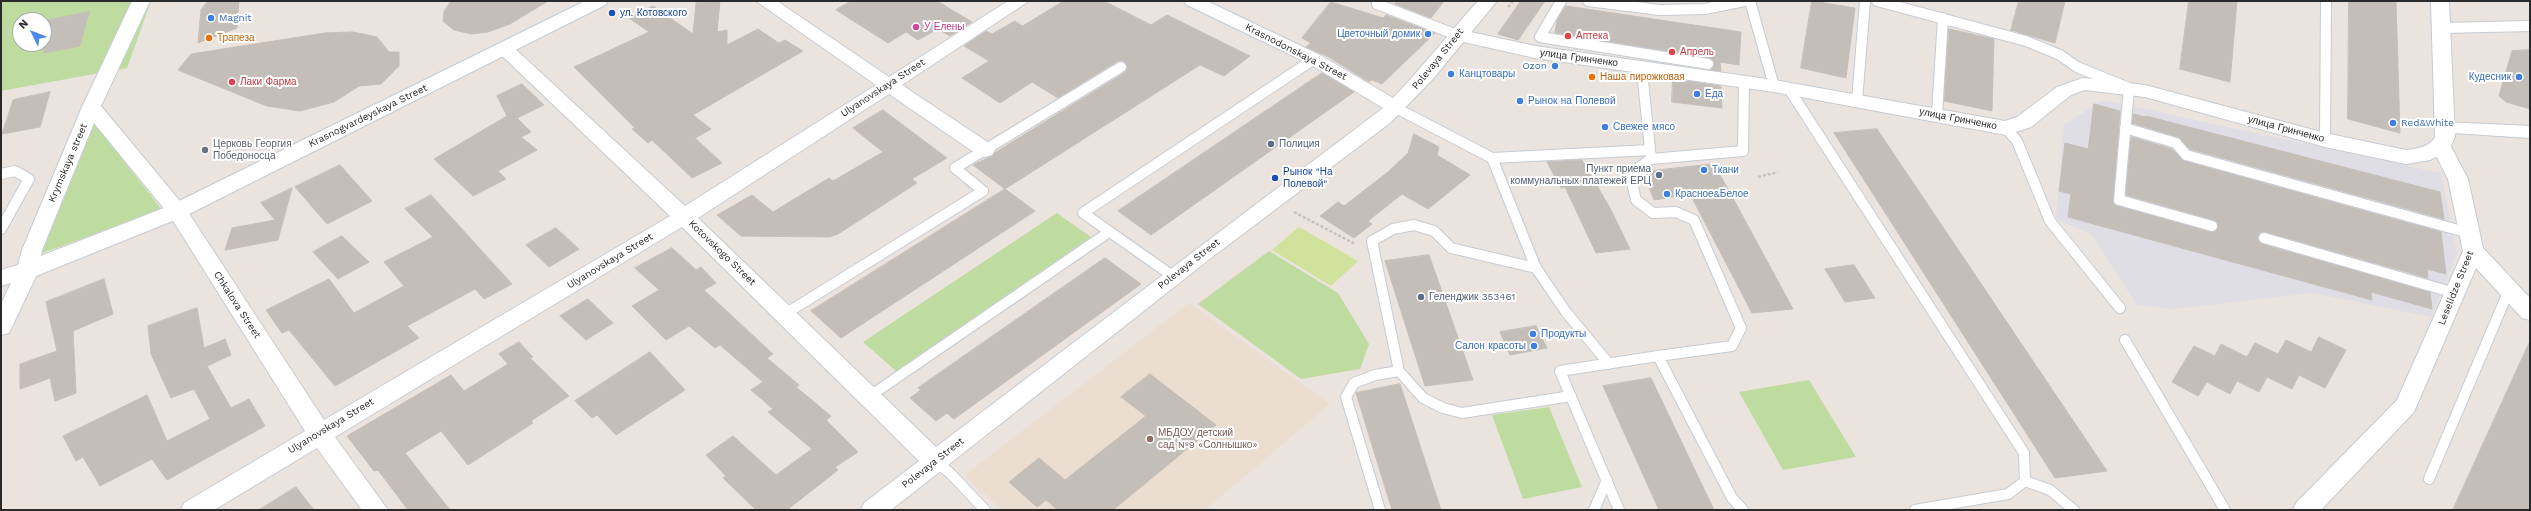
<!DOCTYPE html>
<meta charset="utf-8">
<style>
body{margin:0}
#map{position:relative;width:2531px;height:511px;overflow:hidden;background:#ebe3de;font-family:"Work Sans",sans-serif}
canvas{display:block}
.frame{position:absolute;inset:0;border:2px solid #2a2a2a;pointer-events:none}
.north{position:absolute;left:12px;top:12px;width:40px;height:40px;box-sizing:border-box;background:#fff;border:1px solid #aaa;border-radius:50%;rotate:313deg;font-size:11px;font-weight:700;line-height:16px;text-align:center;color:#2a2a2a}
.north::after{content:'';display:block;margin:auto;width:14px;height:18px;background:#4d87e8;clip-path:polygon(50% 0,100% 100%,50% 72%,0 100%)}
</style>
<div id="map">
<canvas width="2531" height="511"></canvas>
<div class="frame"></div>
<div class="north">N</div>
</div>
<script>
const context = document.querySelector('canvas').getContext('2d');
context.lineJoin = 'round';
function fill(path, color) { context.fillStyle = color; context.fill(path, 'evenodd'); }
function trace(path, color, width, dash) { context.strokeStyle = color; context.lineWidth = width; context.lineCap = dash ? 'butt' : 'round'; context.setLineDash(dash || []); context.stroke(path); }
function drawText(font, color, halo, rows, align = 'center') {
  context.font = font + ' "Work Sans",sans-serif'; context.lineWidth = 4; context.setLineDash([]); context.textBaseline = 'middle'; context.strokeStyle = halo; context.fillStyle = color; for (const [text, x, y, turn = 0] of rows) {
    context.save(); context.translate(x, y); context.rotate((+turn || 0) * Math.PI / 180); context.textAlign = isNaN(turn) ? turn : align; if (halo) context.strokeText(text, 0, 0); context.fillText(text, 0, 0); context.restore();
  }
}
const industrial = new Path2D(`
 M2103 100 2441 173 2457 254 2431 317 2313 293 2172 309 2137 305 2091 234 2056 219 2064 125Z`);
const education = new Path2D(`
 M1189 303 1330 404 1205 510H1002L965 475Z`);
const green = new Path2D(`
 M1 1H151L127 68 1 91ZM20 20H44V44H20Z
 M94 123 162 210 42 253Z
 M1057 213 1091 237 896 371 863 342Z
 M1269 251 1338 293 1369 344 1360 369 1301 379 1198 304Z
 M1809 380 1856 457 1783 470 1739 392Z
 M1549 407 1582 487 1523 499 1492 415Z`);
const pitch = new Path2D(`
 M1299 227 1358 261 1331 286 1272 250Z`);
const building = new Path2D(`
 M208 1H239L237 28 198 43 201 10Z
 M451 1H548L510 24 488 32 471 34 454 30 443 21 444 12Z
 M720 1 717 32 727 30V45L758 29 779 43 785 40 803 51 693 115 711 129 695 138 722 163 692 178 652 140 648 143 632 129 635 128 574 67 649 32 629 18 653 6 693 34 696 3Z
 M851 1H937L972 22 950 36 938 29 918 40 906 32 888 43 836 10Z
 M1064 1H1104L1151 25 1167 15 1250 56 1224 76 1200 65 1005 189 973 165 992 156 996 152 1124 73 1127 66 1124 61H1118L1058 98 1032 82 1000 103 962 78 989 61 964 46 986 31 992 34 1015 21 1022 26Z
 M1397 1H1444L1431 18 1395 4Z
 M1521 1H1545L1518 40 1498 34Z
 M1812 1 1855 8 1846 78 1801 68Z
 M2019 1H2065L2055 43 2011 30Z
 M2189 1H2237L2230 82 2180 69Z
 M2349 1H2396L2400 133 2348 119Z
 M1331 2 1383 18 1386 15 1435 33 1382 84 1372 80 1369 82 1327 56 1306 47 1311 43 1302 38Z
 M1566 6 1741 32 1739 65 1720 62 1721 71 1711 70 1714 62 1709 58 1555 33 1557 20Z
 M89 12 80 46 44 53V21Z
 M1949 29 1994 39 1992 111 1944 101Z
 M353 32 377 37 389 52H399V66L381 84 359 86 334 102 300 111 267 106 178 70 191 54 325 33Z
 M2530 50V109L2506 102 2499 96 2512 51Z
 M1322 73 1354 92 1151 235 1118 211Z
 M1673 79 1721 86 1722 108 1672 102Z
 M522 84 544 105 517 118 531 132 521 137 537 150 498 171 506 179 473 196 434 159 507 116 497 96Z
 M50 92 40 127 2 134 13 100Z
 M2094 104 2120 111 2113 199 2115 205 2210 232 2216 231 2218 227 2214 220 2126 195 2131 137 2172 149 2184 161 2441 232 2446 274 2427 269 2428 278 2266 232 2260 233 2258 237 2262 244 2430 292 2432 309 2371 292 2372 300 2068 217 2071 194 2059 191 2065 143 2088 149Z
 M883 110 947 158 912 179 917 183 838 234 830 237 741 236 717 215 752 195 773 212 829 178 833 181 883 152 853 128Z
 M2133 114 2145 117 2146 116 2440 192 2444 219 2190 149 2178 137 2132 123Z
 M1877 129 2107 471 2055 478 1834 133Z
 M1414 134 1439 147 1437 155 1470 175 1428 209 1402 194 1368 221 1372 224 1354 238 1320 216 1338 202 1344 206 1388 172 1408 153Z
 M1582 160 1610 208 1630 249 1596 253 1565 187 1561 188 1547 162Z
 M1714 164 1728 189 1793 309 1752 313 1690 194 1654 200 1643 172Z
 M340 165 372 201 327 224 295 187Z
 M292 188 278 240 225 250 232 228 275 220 261 203Z
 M1005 189 1035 211 841 338 811 311Z
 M431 195 512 284 484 299 475 289 407 326 419 338 335 386 289 330 282 333 266 310 329 279 354 313 404 286 384 262 433 237 405 209Z
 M556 228 579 249 549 267 526 245Z
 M342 236 369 262 338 279 313 252Z
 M672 248 696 270 701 267 716 283 704 290 773 354 767 358 799 385 796 387 831 416 826 420 858 452 835 467 838 470 787 510H756L723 478 726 476 706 455 733 436 776 475 812 449 768 412 773 409 751 390 763 382 720 345 715 348 689 326 666 340 632 306 659 290 635 268Z
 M1429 255 1473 380 1425 386 1385 261Z
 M1105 258 1141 284 954 419 947 413 936 421 910 398 921 390 918 388Z
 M1854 265 1875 298 1845 302 1825 269Z
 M104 279 113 314 73 331 76 393 55 401 50 378 20 389V364L57 351 46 302Z
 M588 299 613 323 586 340 560 316Z
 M197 308 204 348 225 339 231 355 207 366 231 408 249 399 265 426 167 480 152 459 100 486 83 457 76 461 63 436 147 395 167 441 210 419 194 389 171 398 151 354 148 326Z
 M1536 326 1547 348 1510 355 1500 332Z
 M2319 337 2346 350 2325 388 2299 375 2292 389 2267 377 2259 392 2237 381 2230 394 2207 382 2198 396 2172 382 2194 346 2215 356 2221 344 2247 357 2255 343 2278 354 2286 340 2311 352Z
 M2530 341V510H2453Z
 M519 342 533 357 530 358 569 396 531 421 533 423 468 465 441 431 405 453 450 510H408L378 470 374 471 347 436 451 375 464 391 508 364 499 354Z
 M650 352 685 390 616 435 597 415 592 418 575 401Z
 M1150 374 1216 425 1113 510H1058L1046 500 1037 507 1009 482 1039 458 1065 480 1146 416 1121 397Z
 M1651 378 1714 510H1659L1603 386Z
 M1400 384 1441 510H1392L1356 393Z
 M296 487 314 510H259Z`);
const path = new Path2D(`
 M1508 7 1513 1
 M1758 177 1778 172
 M1294 212 1355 244`);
const service = new Path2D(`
 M1379 1 1377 4 1457 35
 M1561 1 1540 37 1708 64
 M1588 1 1660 10 1705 9 1744 1
 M1750 1 1774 86
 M1877 1 2026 41 2060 55 2077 67 2129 88 2119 200 2212 226
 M2441 28 2530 26
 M1644 67 1642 71 1651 159 1743 151 1744 82
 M1789 89 2024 453 2025 481 2008 494 1915 510
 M1857 101 1865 1
 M1396 108 1492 158 1536 268 1566 312 1609 364
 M1937 114 1943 18
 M2006 128 2017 141 2050 221 2120 308
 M2125 128 2176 143 2186 155 2469 233
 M2325 140 2326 1
 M1492 158 1650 150
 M1651 159 1630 174 1636 200 1653 213 1676 212 1694 220 1741 328 1732 346 1658 356
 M1 174 15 171 29 179 1 229
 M2264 238 2455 293
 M1174 277 1083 213 1314 59
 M785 314 983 191 955 168 1121 67
 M2125 340 2225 510
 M1399 371 1372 241 1393 229 1414 225 1434 231 1451 248 1536 268
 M870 396 1109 232
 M936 462 950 473 985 510
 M2429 479 2509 290
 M2025 481 2050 490 2074 510
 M1380 510 1346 397 1354 383 1375 375 1399 371 1423 398 1443 408 1462 413 1571 396
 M1594 510 1607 480
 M1619 510 1560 371 1658 356 1732 498 1743 510`);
const minor = new Path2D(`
 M132 1H150L101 106 184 206 324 420 670 216 499 53 496 49 499 45H511L685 206 876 85 756 1H777L889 77 1008 1H1029L902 85 992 145 995 150 992 155 985 157 978 155 889 94 698 218 936 447 1383 108 1308 63 1187 5 1184 1H1207L1320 55 1393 98C1423 67 1449 33 1478 1H1497L1433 79 1390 123 1211 258 891 510H861L864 503 919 461 682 227 335 437 388 510H362L317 448 214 510H181L184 503 305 431 170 216 94 123 42 250 39 270 9 333 1 335V304L11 283 1 286V270L18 265 22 250 82 107Z
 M2445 122 2530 126V138L2438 132 2435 128 2438 124Z
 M2441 140 2448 141 2468 179 2483 248 2530 298V320L2522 318 2476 268 2414 412 2321 510H2293L2296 503 2397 400 2463 251 2448 179 2431 146 2434 141Z`);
const tertiary = new Path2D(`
 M585 1H608L605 5 185 216 36 276 28 278 20 276 17 270 20 264 169 206Z
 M2431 1H2449L2455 137 2448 151 2430 160 2406 164 2325 147 2145 97 2085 90 2071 95 2031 127 2006 135 1774 92 1535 58 1450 39 1448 35 1450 31 1457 29 1535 46 1774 80 2005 121 2017 117 2057 87 2083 78 2145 85 2325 133 2406 150C2416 149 2430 147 2435 137Z`);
const markers = [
 [612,13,4,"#1a4fb4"],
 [211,18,4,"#3f7fe0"],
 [916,27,4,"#d1479c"],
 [1428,34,4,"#3f7fe0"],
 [1568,36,4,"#e0444e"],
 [209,38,4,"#e8710a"],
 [1672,52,4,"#e0444e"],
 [1555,66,4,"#3f7fe0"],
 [1451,74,4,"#3f7fe0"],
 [1592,77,4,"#e8710a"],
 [2519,77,4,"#3f7fe0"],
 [232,82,4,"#e0444e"],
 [1697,94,4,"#3f7fe0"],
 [1520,101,4,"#3f7fe0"],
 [2393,123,4,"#3f7fe0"],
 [1605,127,4,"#3f7fe0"],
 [1271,144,4,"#5c6f8a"],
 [205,150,4,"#6b7280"],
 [1704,170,4,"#3f7fe0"],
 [1659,175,4,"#5c6f8a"],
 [1275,178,4,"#1a4fb4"],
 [1667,194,4,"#3f7fe0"],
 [1421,297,4,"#5c6f8a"],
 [1533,334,4,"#3f7fe0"],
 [1534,346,4,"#3f7fe0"],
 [1150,439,4,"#8d6e63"]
];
const transitNames = [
 ["ул. Котовского",620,13],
 ["Рынок \"На",1283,172],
 ["Полевой\"",1283,184]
];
const shopNames = [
 ["Magnit",219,18],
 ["Цветочный домик",1420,34,"right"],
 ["Ozon",1547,66,"right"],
 ["Канцтовары",1459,74],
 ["Кудесник",2511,77,"right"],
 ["Еда",1705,94],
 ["Рынок на Полевой",1528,101],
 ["Red&White",2401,123],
 ["Свежее мясо",1613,127],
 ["Ткани",1712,170],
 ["Красное&Белое",1675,194],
 ["Продукты",1541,334],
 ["Салон красоты",1526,346,"right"]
];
const hotelNames = [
 ["У Елены",924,27]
];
const healthNames = [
 ["Аптека",1576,36],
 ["Апрель",1680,52],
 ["Лаки Фарма",240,82]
];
const foodNames = [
 ["Трапеза",217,38],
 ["Наша пирожковая",1600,77]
];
const streetNames = [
 ["Krasnodonskaya Street",1296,52,27],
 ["улица Гринченко",1579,58,8],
 ["Polevaya Street",1438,59,-51],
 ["Ulyanovskaya Street",883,88,-33],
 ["Krasnogvardeyskaya Street",368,116,-26],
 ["улица Гринченко",1958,119,11],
 ["улица Гринченко",2286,129,15],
 ["Krymskaya street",68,163,-67],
 ["Kotovskogo Street",722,253,44],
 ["Ulyanovskaya Street",610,261,-31],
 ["Polevaya Street",1189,264,-38],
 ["Leselidze Street",2456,288,-68],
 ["Chkalova Street",237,305,57],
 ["Ulyanovskaya Street",331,426,-31],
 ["Polevaya Street",933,463,-38]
];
const worshipNames = [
 ["Церковь Георгия",213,144],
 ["Победоносца",213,156]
];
const serviceNames = [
 ["Полиция",1279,144],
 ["Пункт приема",1651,169,"right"],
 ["коммунальных платежей ЕРЦ",1651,181,"right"],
 ["Геленджик 353461",1429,297]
];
const educationNames = [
 ["МБДОУ детский",1158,433],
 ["сад №9 «Солнышко»",1158,445]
];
fill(industrial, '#dedee4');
fill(education, '#ebddcf');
fill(green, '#bfdca0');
fill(pitch, '#d1e29c');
fill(building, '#c4beb9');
trace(building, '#c6beb8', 1);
trace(service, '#c5cbd3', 12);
trace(minor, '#c5cbd3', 2);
trace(tertiary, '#c5cbd3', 2);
trace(path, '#c3c3c3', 2.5, [3, 2]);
trace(service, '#fff', 10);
fill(minor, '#fff');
fill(tertiary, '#fff');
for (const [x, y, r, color] of markers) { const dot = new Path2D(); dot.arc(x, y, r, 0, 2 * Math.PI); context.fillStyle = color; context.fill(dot); trace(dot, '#fff', 1.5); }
drawText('10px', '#164399', '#fff', transitNames, 'left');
drawText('10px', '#366cbe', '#fff', shopNames, 'left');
drawText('10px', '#b23c85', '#fff', hotelNames, 'left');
drawText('10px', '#be3a42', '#fff', healthNames, 'left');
drawText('10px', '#c56008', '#fff', foodNames, 'left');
drawText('10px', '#2a2a2a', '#fff', streetNames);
drawText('10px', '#5b616d', '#fff', worshipNames, 'left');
drawText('10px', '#4e5e75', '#fff', serviceNames, 'left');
drawText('10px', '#785e54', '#fff', educationNames, 'left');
</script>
